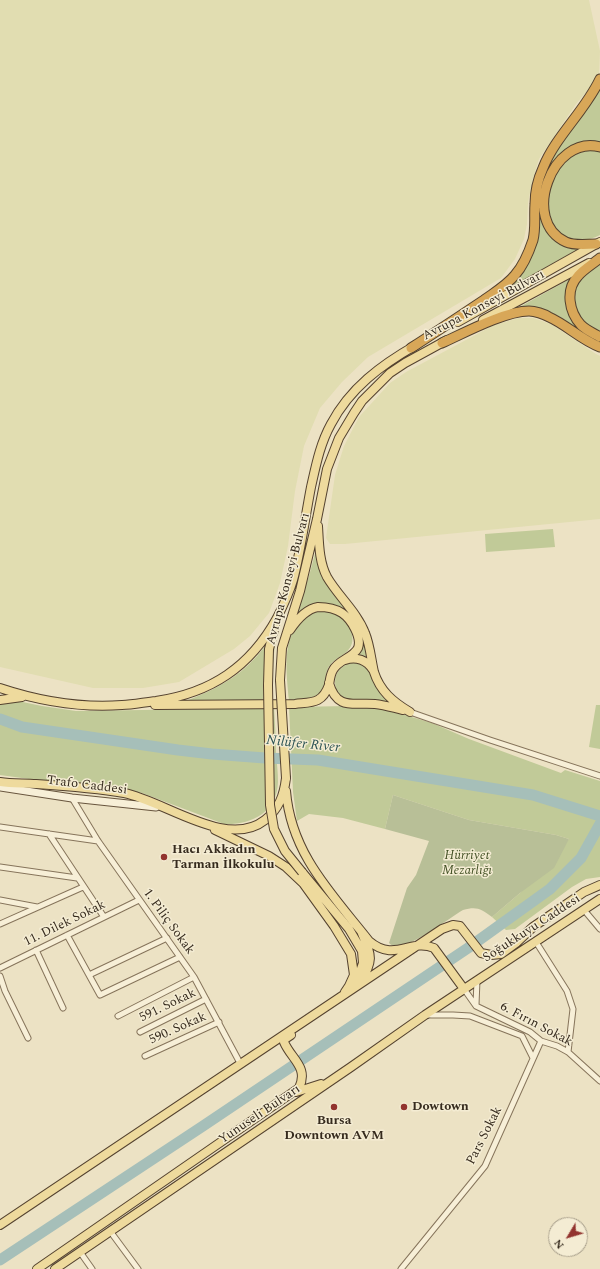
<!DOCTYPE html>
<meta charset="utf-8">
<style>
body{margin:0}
#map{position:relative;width:600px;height:1269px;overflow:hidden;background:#ece2c4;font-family:Spectral,serif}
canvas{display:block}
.north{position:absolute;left:548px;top:1217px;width:40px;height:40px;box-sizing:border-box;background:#f4ecd3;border:1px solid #a89f8b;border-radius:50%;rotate:232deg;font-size:11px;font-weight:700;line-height:16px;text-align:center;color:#362b1e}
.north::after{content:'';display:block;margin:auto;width:14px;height:18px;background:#92332e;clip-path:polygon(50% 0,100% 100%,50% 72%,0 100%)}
</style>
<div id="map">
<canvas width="600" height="1269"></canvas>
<div class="north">N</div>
</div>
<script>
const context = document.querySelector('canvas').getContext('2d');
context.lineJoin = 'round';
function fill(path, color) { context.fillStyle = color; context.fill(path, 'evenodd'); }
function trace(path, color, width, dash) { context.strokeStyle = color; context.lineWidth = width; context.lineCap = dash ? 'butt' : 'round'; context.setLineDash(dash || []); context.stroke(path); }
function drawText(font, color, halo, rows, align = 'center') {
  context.font = font + ' Spectral,serif'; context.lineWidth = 3; context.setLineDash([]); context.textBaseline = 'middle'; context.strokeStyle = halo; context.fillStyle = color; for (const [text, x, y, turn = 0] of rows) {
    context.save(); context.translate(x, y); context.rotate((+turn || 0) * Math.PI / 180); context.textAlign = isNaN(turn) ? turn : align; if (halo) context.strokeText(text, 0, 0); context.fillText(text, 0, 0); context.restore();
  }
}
const farmland = new Path2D(`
 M0 0H589L600 51 599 77 576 104 539 159 532 182 528 203 527 224 524 239 515 259 501 278 368 357 342 382 320 408 304 446 295 491 288 546 280 583 269 613 250 636 234 649 179 682 143 688H93L0 667Z
 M519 318H533L551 324 596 354 600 356V519L345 544H330L326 538 335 475 344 446 359 417 390 383 406 372 494 325Z`);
const green = new Path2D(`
 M600 90V143C582 141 573 149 558 158 555 168 541 212 542 219 545 238 563 245 579 249L512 286 524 268 543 178 557 150Z
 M591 150 600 151V235C576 248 547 235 547 205 548 187 557 168 571 157 577 153 585 151 591 150Z
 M600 262V332C594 329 588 327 584 322 573 311 569 290 580 278 585 272 594 267 600 262Z
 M570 279 566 291 567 308 600 340V343L582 334 565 320 549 311 540 309H516Z
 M553 529 555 547 486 552 485 534Z
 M317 546 324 578 329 588 354 619 364 640 369 661 357 655 361 649 351 620 327 605 293 621 309 576Z
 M323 610C330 612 336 613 341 617 350 624 357 640 349 649 344 656 335 658 330 665 326 670 326 676 325 683 321 700 304 699 289 700 286 667 279 617 323 610Z
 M279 626C272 650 273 675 273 700L186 701C212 691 238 678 257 656 265 647 272 636 279 626Z
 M349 663H357L366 667 392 704C386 702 380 700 374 699 357 699 336 707 335 682 335 672 341 667 349 663Z
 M13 700 42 706 76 711 274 708C275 724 276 739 276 754 277 764 278 773 278 782 277 813 251 825 224 824L142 793 114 787 51 782 0 775V704Z
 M596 705H600V749L589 747Z
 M349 706 383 709 405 715 432 723 469 739 561 773 565 770 600 781V877L586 879 572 887 515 929 506 930 492 917 520 893 569 839 556 835 469 820 393 795 385 829 343 818 309 814 297 821 293 792 289 707Z`);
const cemetery = new Path2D(`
 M393 795 469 820 556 835 569 839 554 868 520 893 492 917C481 909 477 906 463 910 448 919 415 944 400 946 395 947 392 946 389 943L407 888 416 875 429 841 385 829Z`);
const river = new Path2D(`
 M0 719 22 727 178 750 212 754 265 758 318 760 533 795 600 816
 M0 1260 203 1126 468 948 550 889 581 858 600 824`);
const street = new Path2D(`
 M410 712 490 740 600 776
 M72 798 98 841 194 977 240 1063
 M0 827 98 841
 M49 834 104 917
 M0 867 77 878
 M0 900 37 907
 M584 910 600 929
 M0 924 83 887
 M67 935 100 995 180 957
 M536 942 567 991 573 1009 568 1052
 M36 950 63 1008
 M0 968 139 900
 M89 975 167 938
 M0 976 5 991 28 1038
 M464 989 476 1006 530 1032 541 1041 557 1046 568 1052 600 1081
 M476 1005 477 980
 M426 1015H453L470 1016 522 1036 533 1058
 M118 1016 194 977
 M140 1032 206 999
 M145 1056 219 1022
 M110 1231 138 1269
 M80 1252 92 1269
 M401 1269 485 1166 541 1041`);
const secondary = new Path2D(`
 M0 787 72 798 156 807`);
const primary = new Path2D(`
 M483 320 589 263
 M458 322 600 242
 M318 526C319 543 319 562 327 577 338 596 357 612 365 633 370 645 371 659 374 672 380 691 393 702 410 712
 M345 660C356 656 367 660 373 670
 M280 680 282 648 300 591 317 519 327 469 339 438 354 413 362 401 390 373 405 363 447 340
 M329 683C337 711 354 702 375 704 385 705 394 708 403 710
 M268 685 269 649 275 626
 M0 688C39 701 81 708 122 705 133 705 145 702 156 701 211 693 250 667 277 618 283 606 289 594 293 580 301 550 305 518 311 487 316 465 320 444 331 424 350 388 381 365 416 345
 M0 700 22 697
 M155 705 295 704C312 702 322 704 329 685 330 680 330 675 333 670 338 660 353 658 358 648 362 637 351 619 342 613 336 609 326 607 318 607 306 609 296 621 290 630
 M0 782C12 784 24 783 36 784 66 786 95 788 124 793 165 801 227 850 265 820 279 809 284 795 286 778
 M286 791C291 854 332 894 369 941 395 963 410 938 434 948L464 989
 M215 830 269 856 286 867 303 883 334 926 351 954 354 975 349 986 345 992
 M302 872 349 929 362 951 363 963 357 980
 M360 983C375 959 371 955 361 931
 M296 1092 321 1084
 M0 1225 442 929 453 925 460 926 481 953 491 955 501 954 516 943 533 927 552 914 584 892 600 885
 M37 1269 299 1088C309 1067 291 1059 284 1042L285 1039 291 1035
 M55 1269 351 1067 425 1015 600 899`);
const highway = new Path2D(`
 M596 244C586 244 575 246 566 242 520 221 552 134 600 147
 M600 258C593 264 584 269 578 276 565 290 569 312 581 325 586 330 593 333 600 337
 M442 343C464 333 505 311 529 311 535 311 544 314 549 317 567 325 581 340 600 347
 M411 348C436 332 460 316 484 300 495 292 507 285 515 275 523 266 529 252 533 240 536 228 534 216 535 204 535 192 538 179 543 168 555 137 585 111 600 79`);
const primaryBridge = new Path2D(`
 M280 680 286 778
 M268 685 270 805 274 829 285 851 302 872`);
const markers = [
 [164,857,4,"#92332e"],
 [334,1107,4,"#92332e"],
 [404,1107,4,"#92332e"]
];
const streetNames = [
 ["Avrupa Konseyi Bulvarı",484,306,-28],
 ["Avrupa Konseyi Bulvarı",289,579,-75],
 ["Trafo Caddesi",87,786,7],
 ["1. Piliç Sokak",168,922,54],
 ["11. Dilek Sokak",65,924,-26],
 ["Soğukkuyu Caddesi",532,929,-33],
 ["591. Sokak",168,1006,-26],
 ["6. Fırın Sokak",536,1025,28],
 ["590. Sokak",178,1029,-24],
 ["Yunuseli Bulvarı",260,1115,-34],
 ["Pars Sokak",485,1136,-63]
];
const poiNames = [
 ["Hacı Akkadın",172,850],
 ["Tarman İlkokulu",172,865],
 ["Dowtown",412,1107],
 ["Bursa",334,1121,"center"],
 ["Downtown AVM",334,1136,"center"]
];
const parkNames = [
 ["Hürriyet",467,856],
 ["Mezarlığı",467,871]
];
const waterNames = [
 ["Nilüfer River",303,745,6]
];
fill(farmland, '#e1ddb1');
fill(green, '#c1ca98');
fill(cemetery, '#b8bf97');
trace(river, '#a6bfb9', 11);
trace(street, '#86745b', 7);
trace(secondary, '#68553e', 9);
trace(primary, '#54422f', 10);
trace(highway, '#54422f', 11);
trace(street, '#f7efd7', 5);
trace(secondary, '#f7efd7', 7);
trace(primary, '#eeda9d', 8);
trace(highway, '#d8a758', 9);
trace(primaryBridge, '#54422f', 10, []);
trace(primaryBridge, '#eeda9d', 8);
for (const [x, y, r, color] of markers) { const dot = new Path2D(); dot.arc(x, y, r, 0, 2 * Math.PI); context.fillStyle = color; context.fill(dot); trace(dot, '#f4ecd3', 1.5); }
drawText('13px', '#362b1e', '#f4ecd3', streetNames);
drawText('bold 13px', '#362b1e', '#f4ecd3', poiNames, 'left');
drawText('italic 13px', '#445226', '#f4ecd3', parkNames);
drawText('italic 14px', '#2e5555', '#f4ecd3', waterNames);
</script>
